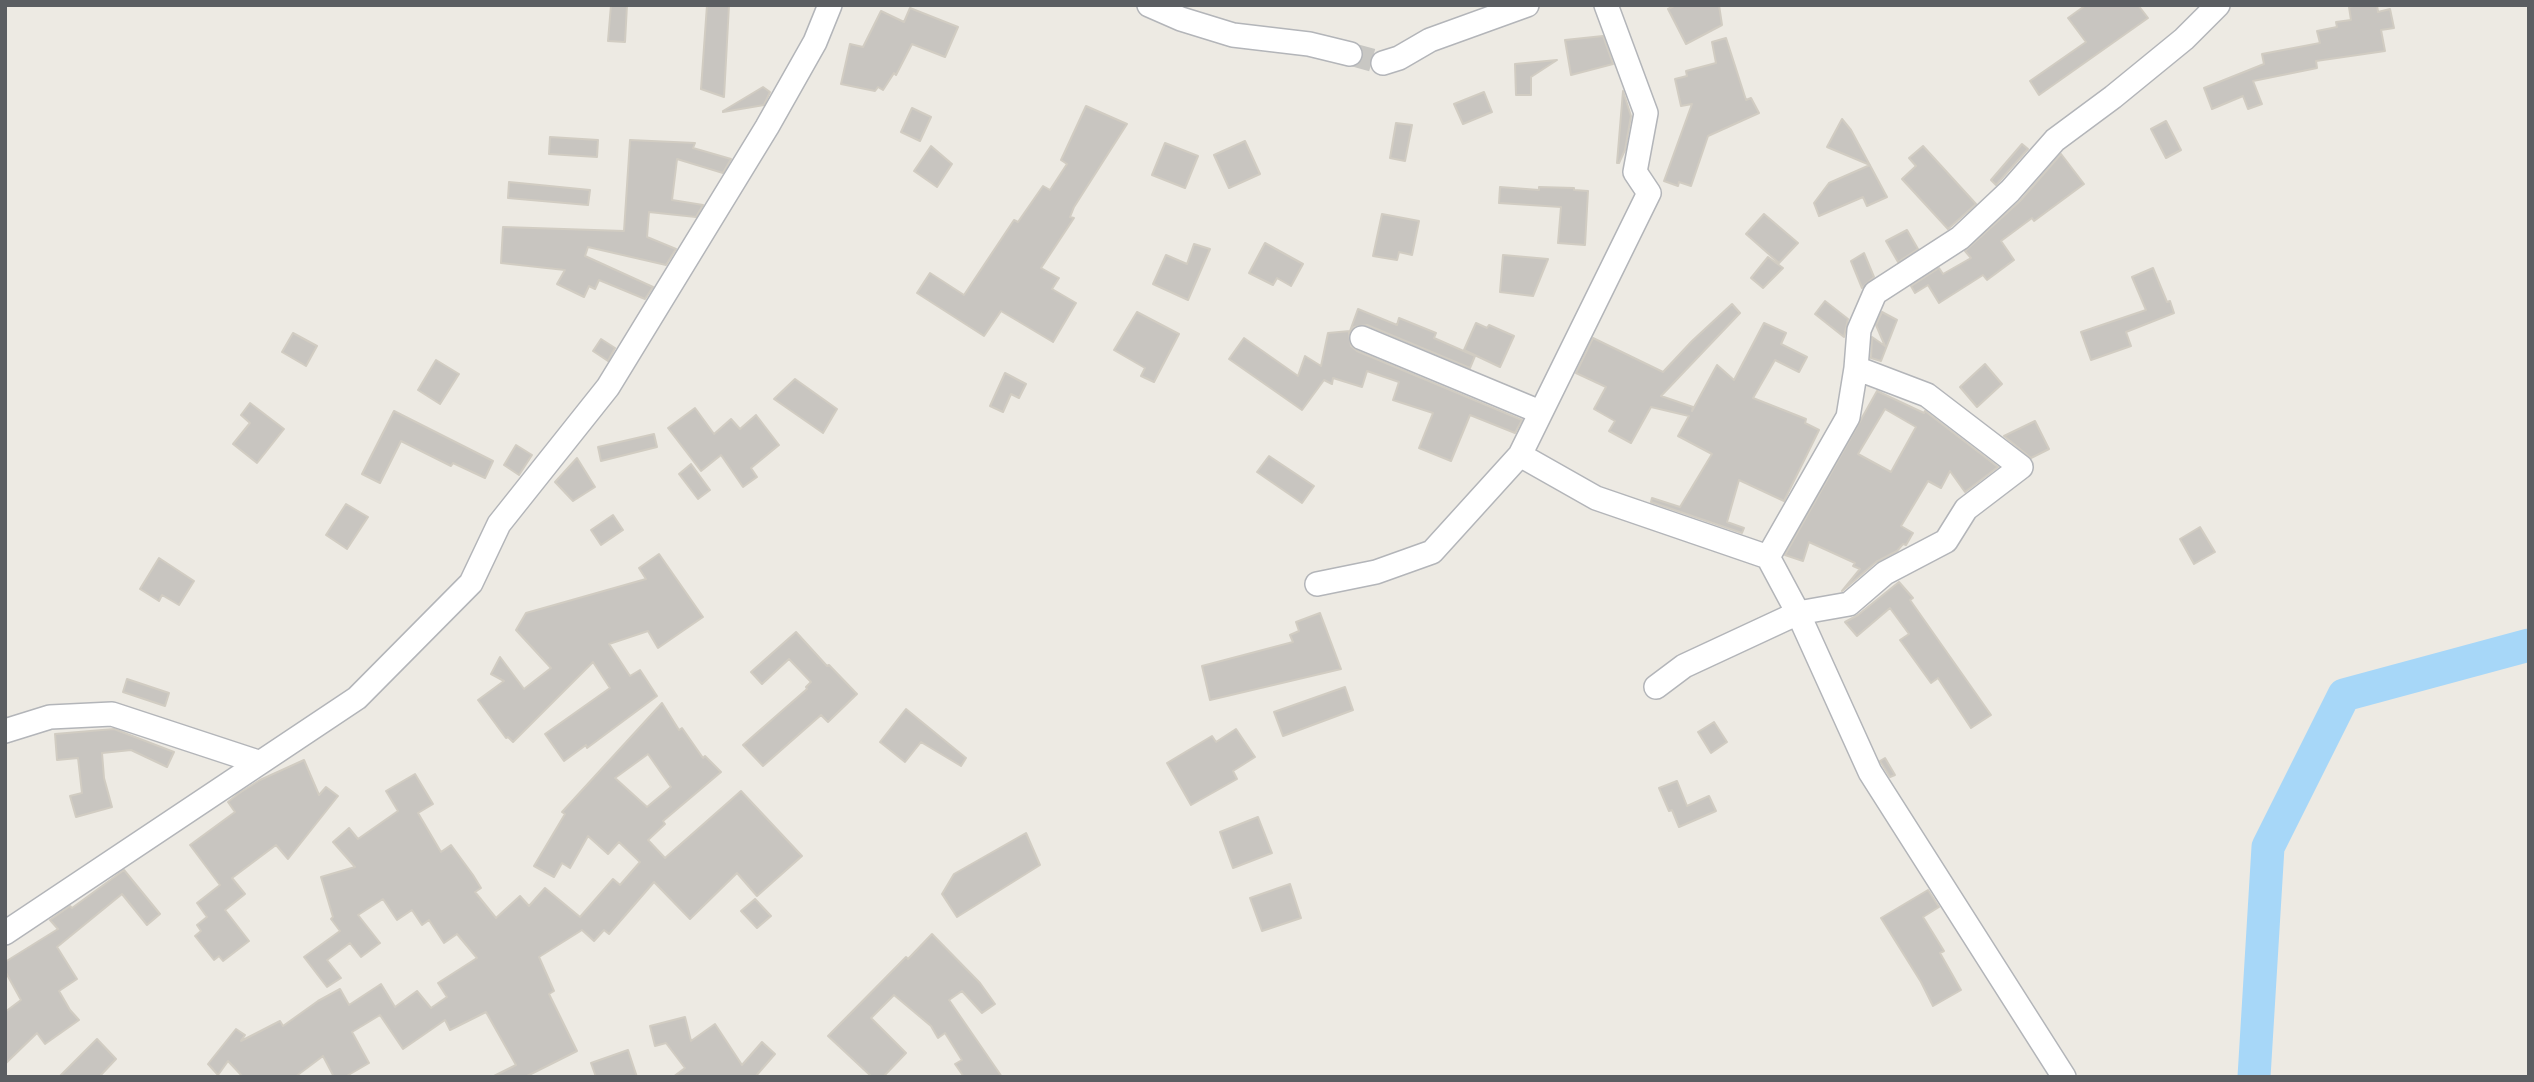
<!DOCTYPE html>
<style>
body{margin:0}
#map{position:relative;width:2534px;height:1082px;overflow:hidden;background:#edeae3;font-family:"Asap Condensed",sans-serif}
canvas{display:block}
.frame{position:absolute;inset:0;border:7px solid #5b5e62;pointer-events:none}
</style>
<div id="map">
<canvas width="2534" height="1082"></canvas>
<div class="frame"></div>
</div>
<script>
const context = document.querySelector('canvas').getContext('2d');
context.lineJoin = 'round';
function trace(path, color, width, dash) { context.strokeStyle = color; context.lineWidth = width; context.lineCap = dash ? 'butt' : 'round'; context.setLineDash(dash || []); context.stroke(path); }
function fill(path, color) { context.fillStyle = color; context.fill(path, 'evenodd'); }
const river = new Path2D(`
 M2254 1077 2268 847 2344 695 2529 645`);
const building = new Path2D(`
 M611 5H627L625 42 608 41Z
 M707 5H729L724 97 701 89Z
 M1676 5H1719L1722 25 1686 44 1668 9Z
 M2086 5H2138L2148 18 2039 95 2030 81 2086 42 2068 18Z
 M2357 5H2377L2378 12 2390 9 2394 28 2381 30 2385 51 2316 61 2317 68 2253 81 2262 104 2248 109 2243 96 2212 109 2204 88 2264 64 2262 54 2320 43 2317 31 2337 27 2336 22 2351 20 2349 7Z
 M910 8 958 27 945 57 912 44 896 75 894 73 883 90 878 87 875 91 841 84 850 44 863 47 881 11 904 22Z
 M1603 36 1613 64 1571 75 1565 40Z
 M1726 38 1746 100 1751 98 1759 113 1708 136 1691 186 1679 182 1678 186 1664 181 1692 104 1681 106 1675 79 1687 76 1686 71 1716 63 1712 42Z
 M1557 60 1531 77V95H1516L1515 64Z
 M763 87 770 92 764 105 723 112V111Z
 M1623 91 1631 116 1625 150 1619 163H1617Z
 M1484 92 1492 112 1463 124 1454 104Z
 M1086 106 1127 124 1074 207 1070 217 1074 218 1041 268 1059 278 1052 289 1076 303 1053 342 1001 311 984 336 917 293 930 273 964 295 1014 220 1018 222 1043 186 1050 190 1067 164 1061 160Z
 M912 108 931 117 920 141 901 132Z
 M1842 119 1851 130 1887 197 1867 206 1863 197 1819 216 1814 203 1829 183 1870 165 1827 147Z
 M2166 121 2181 150 2166 158 2151 129Z
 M1396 123 1412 125 1405 161 1390 158Z
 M550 137 598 140 597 157 549 154Z
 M630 140 695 143 693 148 731 159 723 173 677 159 672 200 703 205 696 217 649 212 647 237 676 249 666 265 588 247 585 256 653 287 645 299 599 280 595 289 589 286 584 297 557 284 565 270 501 263 503 227 624 231Z
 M1245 141 1260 174 1229 188 1214 155Z
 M1165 143 1198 156 1185 188 1152 175Z
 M2022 144 2028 149 1996 185 1991 180Z
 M931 146 952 164 937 187 914 171Z
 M1923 146 1976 204 1948 229 1902 179 1916 166 1909 158Z
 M2061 154 2084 184 2034 221 2032 218 2001 241 2014 260 1987 280 1983 275 1939 303 1928 285 1915 293 1911 286 1939 268 1943 274 1971 258 1965 251 2020 201Z
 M509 182 590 190 588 205 508 198Z
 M1500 187 1539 190V187L1574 188V190L1588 191 1585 245 1558 243 1561 207 1499 203Z
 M1382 214 1419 221 1412 255 1399 252 1397 260 1373 256Z
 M1764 214 1798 243 1779 263 1746 234Z
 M1907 230 1918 249 1898 262 1886 241Z
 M1265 243 1303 264 1291 286 1277 278 1273 285 1249 273Z
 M1194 244 1210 249 1188 300 1153 284 1166 255 1187 264Z
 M1864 253 1874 277 1862 288 1851 261Z
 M1503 255 1548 259 1533 296 1500 292Z
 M1768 257 1783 268 1763 288 1751 278Z
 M2153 268 2167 302 2170 301 2174 313 2126 332 2131 346 2091 360 2081 332 2146 310 2132 277Z
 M1825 301 1848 319 1844 337 1815 314Z
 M1732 304 1740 313 1661 396 1693 407 1692 411 1717 365 1734 380 1764 323 1786 333 1781 344 1807 357 1799 372 1775 360 1753 398 1806 419 1805 423 1819 430 1784 501 1739 480 1727 522 1744 528 1742 533 1651 502 1652 498 1680 507 1712 454 1678 436 1689 416 1651 407 1631 443 1609 431 1615 421 1594 409 1606 387 1576 373 1593 338 1663 372 1692 341Z
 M1358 309 1397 325 1399 318 1436 333 1434 338 1475 356 1470 368 1367 325 1354 327 1349 333 1351 346 1357 351 1522 420 1515 433 1470 415 1451 461 1419 448 1433 413 1393 400 1399 382 1367 371 1362 387 1333 378 1332 384 1324 380 1302 410 1229 359 1244 338 1298 376 1305 356 1321 366 1328 333 1350 331Z
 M1137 312 1179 334 1154 382 1141 376 1145 368 1114 350Z
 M1882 312 1897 320 1881 361 1871 358 1872 337 1885 346 1876 325Z
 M1476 323 1487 328 1489 325 1514 336 1500 367 1464 350Z
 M293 333 317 346 306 366 282 352Z
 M601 339 615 348 608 361 593 351Z
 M436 360 459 374 440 404 418 390Z
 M1985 364 2002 384 1977 407 1960 387Z
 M1005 373 1026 384 1019 398 1011 394 1003 412 990 406Z
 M795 379 837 409 823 433 774 399Z
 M1877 391 1924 413 1925 411 1998 467 1965 492 1950 471 1941 488 1928 481 1901 526 1913 533 1906 545 1903 544 1897 551 1876 562 1842 591 1860 569 1853 566 1855 563 1809 542 1803 561 1785 555ZM1885 409 1916 427 1891 472 1858 454Z
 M250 403 284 429 257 463 233 444 250 423 241 415Z
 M695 408 714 434 731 419 740 429 756 415 779 445 751 468 757 477 743 487 721 455 701 471 668 428Z
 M394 411 493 461 485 478 453 463 451 466 401 441 380 483 362 474Z
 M2035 421 2049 449 2031 458 2004 436Z
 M654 434 657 447 601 461 598 447Z
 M516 445 532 455 519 475 504 465Z
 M1269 456 1314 486 1302 503 1257 472Z
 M577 458 595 487 573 501 555 482Z
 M691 464 710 490 698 499 679 474Z
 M346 504 368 517 347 549 326 535Z
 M613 515 623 530 601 545 591 530Z
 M2200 527 2215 552 2194 564 2180 539Z
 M659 554 703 617 658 648 648 631 609 644 630 676 640 670 657 696 587 748 586 745 564 761 545 734 610 688 593 662 513 742 508 737 506 738 478 700 504 681 491 674 500 657 524 689 551 668 516 630 526 613 646 579 639 568Z
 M159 558 194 581 179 605 162 595 159 601 140 589Z
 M1899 582 1913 598 1910 600 1991 715 1971 728 1938 678 1931 683 1900 640 1909 634 1890 608 1857 636 1845 622 1858 615Z
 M1320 613 1341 669 1210 700 1202 666 1293 642 1290 635 1299 631 1296 622Z
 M796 632 827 666 829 665 857 694 828 722 821 715 763 766 743 745 807 689 806 687 811 682 789 659 762 684 751 672Z
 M127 679 169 693 165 706 123 692Z
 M1345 687 1353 710 1283 736 1274 712Z
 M662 703 679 730 682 728 703 758 705 756 721 772 663 821 665 824 648 840 665 858 741 791 802 856 757 896 737 873 690 919 654 882 609 934 604 930 594 941 582 930 539 957 554 991 549 994 577 1051 525 1077H492L516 1065 486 1012 450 1030 445 1020 403 1049 380 1015 352 1032 369 1063 345 1077H334L323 1056 295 1077H243L228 1061 218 1075 208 1064 236 1029 245 1035 241 1041 280 1021 283 1026 318 1001 340 989 349 1005 381 984 395 1007 417 991 431 1008 447 997 438 983 477 958 457 934 444 943 429 920 422 925 412 910 397 920 383 899 358 915 380 943 361 957 350 943 327 960 341 978 327 987 304 957 340 931 331 919 333 917 321 877 355 867 333 842 349 828 358 839 398 811 386 791 415 774 433 804 418 813 441 852 451 845 473 875 481 888 475 892 496 918 520 896 529 906 545 888 580 917 613 879 620 885 640 862 619 842 608 854 588 836 570 868 562 863 554 877 534 866 565 814 562 812ZM648 754 671 787 647 807 615 778Z
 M906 709 966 758 961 766 921 742 905 762 880 742Z
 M1714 722 1727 742 1711 753 1698 732Z
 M114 729 174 752 167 767 131 750 102 753 104 778 112 807 76 817 70 796 82 793 78 758 57 760 55 734Z
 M1236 729 1255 757 1233 771 1237 779 1191 805 1167 763 1212 736 1216 742Z
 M1885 758 1895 775 1890 777 1880 761Z
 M304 760 319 795 326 787 338 796 288 859 276 845 232 878 245 894 225 910 249 941 223 961 219 956 214 960 195 936 201 931 197 925 207 917 197 903 220 885 190 845 235 812 228 802 238 794 260 780Z
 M1677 781 1687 806 1709 796 1716 811 1679 827 1672 810 1669 811 1659 788Z
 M1258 817 1272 853 1233 868 1220 832Z
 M1026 833 1040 865 957 917 942 894 954 874Z
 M124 870 160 914 147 925 122 894 57 947 77 979 59 991 70 1010 79 1020 45 1044 37 1033 5 1064V1012L21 1000 5 971V962L58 929 50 920 70 906 72 908Z
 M1290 884 1301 918 1262 931 1250 898Z
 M1928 890 1939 907 1923 917 1944 951 1940 953 1961 990 1933 1006 1921 982 1881 918Z
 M755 899 771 916 757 928 741 911Z
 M932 934 980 983 995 1004 982 1013 962 991 949 1000 1002 1077H964L955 1064 962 1060 945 1033 938 1038 931 1026 894 995 871 1018 906 1053 883 1077H872L828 1036 906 957 908 959Z
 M685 1017 691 1041 715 1024 742 1065 762 1042 775 1054 755 1077H673L685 1068 666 1043 655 1046 650 1026Z
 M97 1039 116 1059 99 1077H59Z
 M628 1050 637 1077H596L591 1063Z`);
const minorTunnel = new Path2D(`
 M1350 54 1383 63`);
const minor = new Path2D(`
 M1149 5 1181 19 1233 35 1309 44 1350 54
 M1383 63 1399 58 1430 40 1527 5
 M1362 338 1540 412
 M1520 455 1596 498 1768 557
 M1317 584 1376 572 1432 552 1520 455 1649 193 1635 172 1646 113 1606 5
 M1656 687 1684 666 1798 613 1849 604 1885 573 1946 541 1966 509 2021 467 1927 395 1856 368
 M5 731 50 717 112 714 258 762
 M5 933 357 698 471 583 499 524 608 387 767 127 815 42 830 5
 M2064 1077 1870 772 1798 613 1768 557 1848 417 1856 368 1859 330 1875 293 1960 238 2010 191 2055 140 2113 97 2184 39 2218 5`);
trace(river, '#a7d7f8', 33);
fill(building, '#c8c5c0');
trace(building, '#d1ccc2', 2);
trace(minorTunnel, '#c8c7c3', 23, [23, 11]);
trace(minor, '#b3b5b9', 26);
trace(minor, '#fff', 23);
</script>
